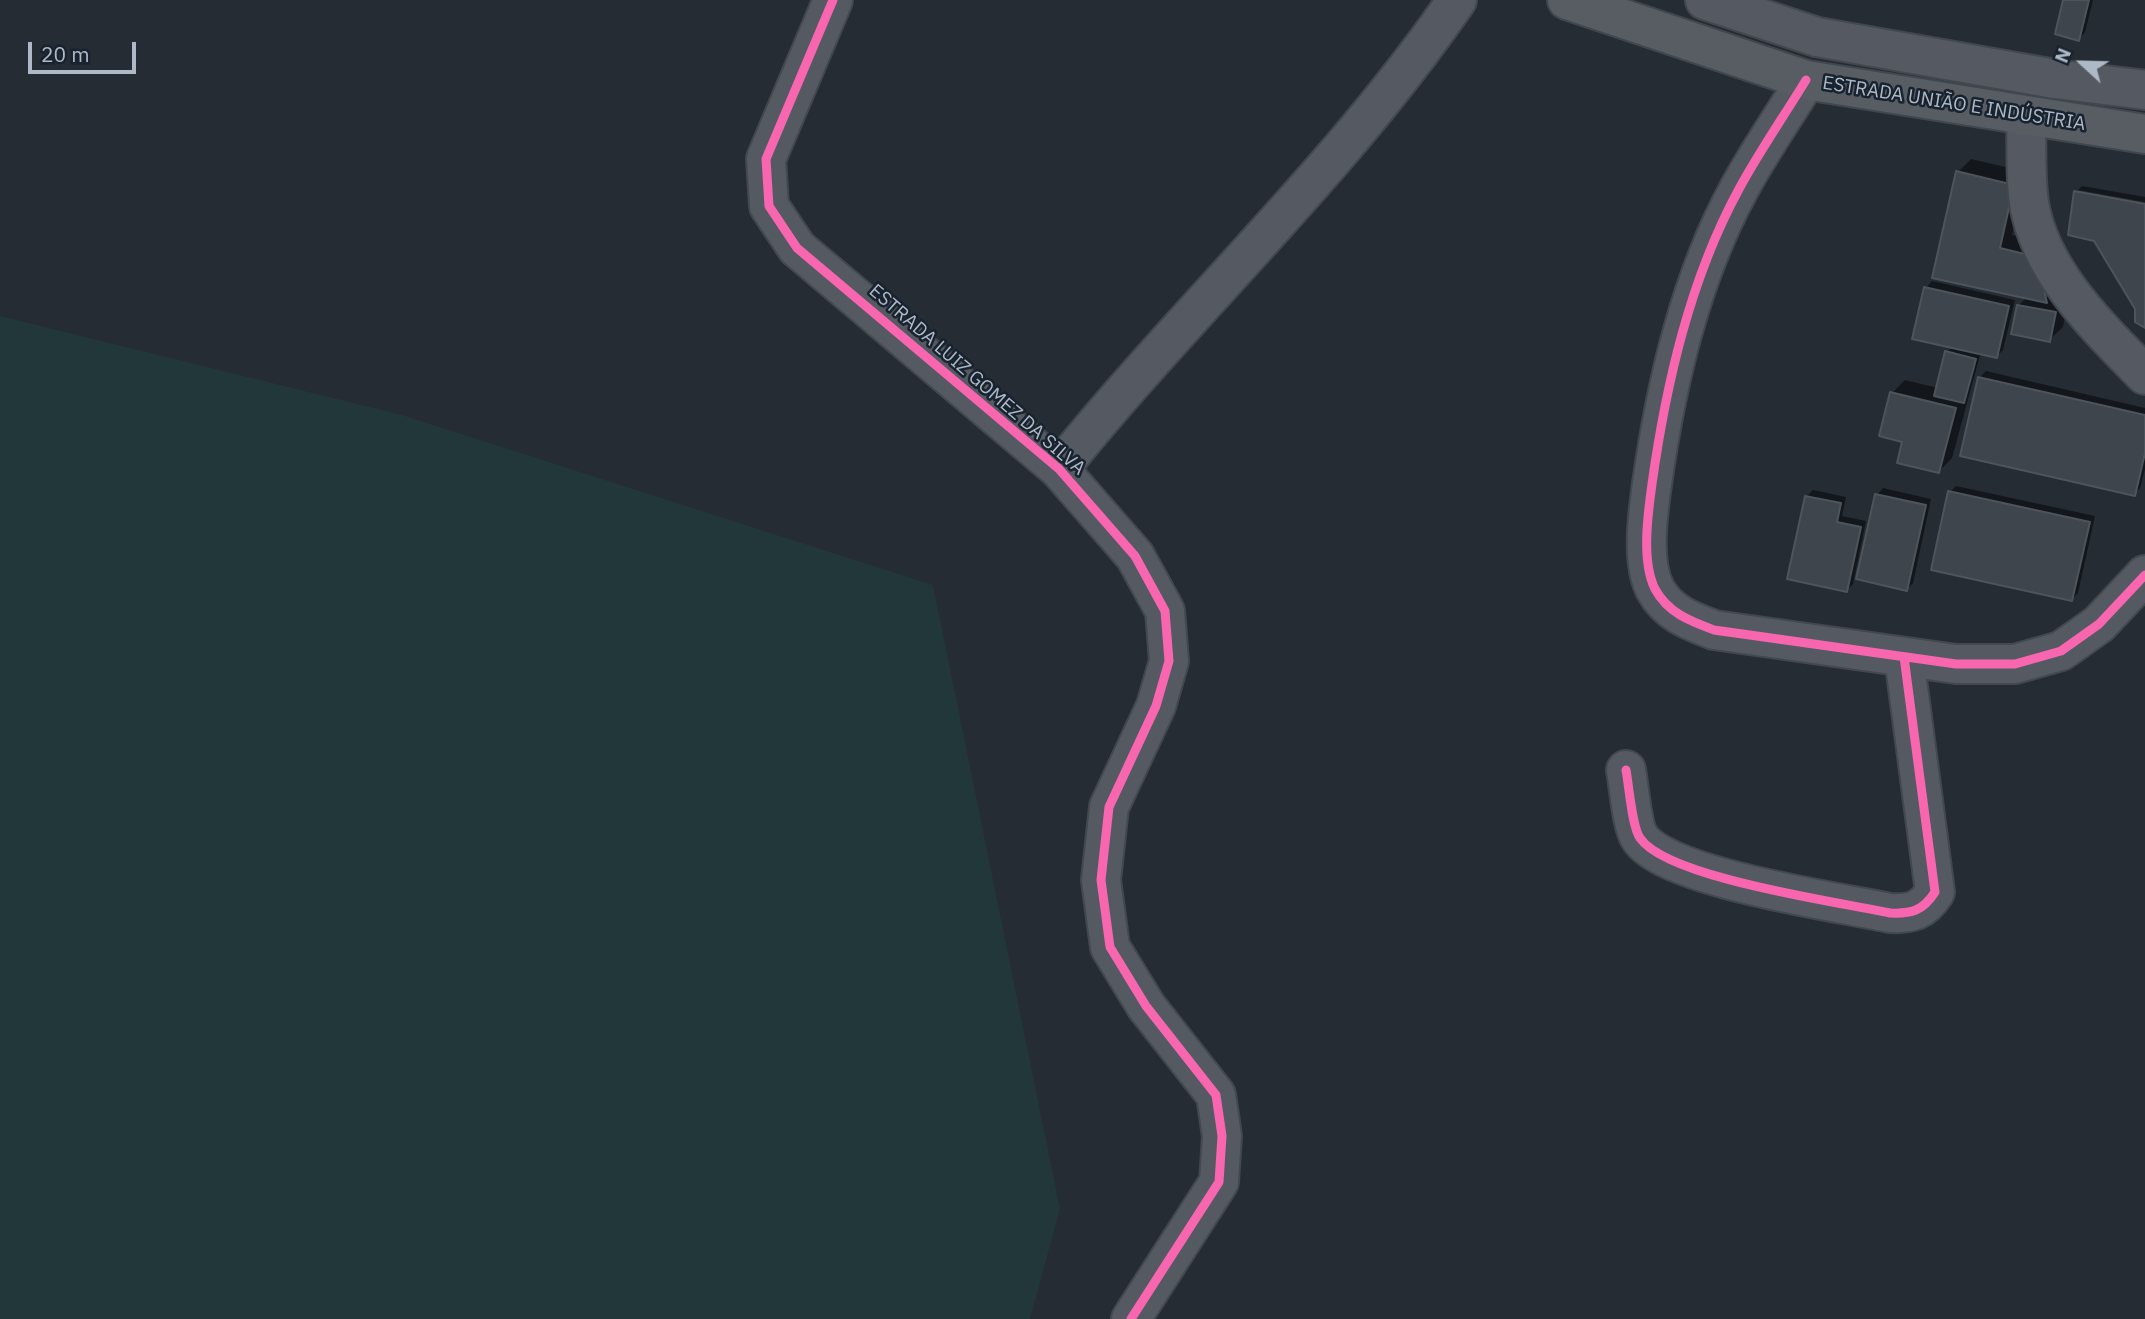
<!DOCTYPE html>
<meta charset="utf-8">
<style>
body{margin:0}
#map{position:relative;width:2145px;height:1319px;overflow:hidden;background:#252c34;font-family:"IBM Plex Sans",sans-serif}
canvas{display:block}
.north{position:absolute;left:2047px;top:28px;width:70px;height:70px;-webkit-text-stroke:5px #19232f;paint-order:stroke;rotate:292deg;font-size:19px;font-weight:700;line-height:28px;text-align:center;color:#aeb9c7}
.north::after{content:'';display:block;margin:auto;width:24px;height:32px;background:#aeb9c7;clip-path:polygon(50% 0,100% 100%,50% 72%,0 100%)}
.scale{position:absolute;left:28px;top:42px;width:108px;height:32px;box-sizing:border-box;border:4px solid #aeb9c7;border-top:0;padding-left:9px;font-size:21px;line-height:24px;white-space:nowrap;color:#aeb9c7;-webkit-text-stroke:5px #19232f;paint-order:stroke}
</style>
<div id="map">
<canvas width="2145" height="1319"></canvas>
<div class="north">N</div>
<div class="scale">20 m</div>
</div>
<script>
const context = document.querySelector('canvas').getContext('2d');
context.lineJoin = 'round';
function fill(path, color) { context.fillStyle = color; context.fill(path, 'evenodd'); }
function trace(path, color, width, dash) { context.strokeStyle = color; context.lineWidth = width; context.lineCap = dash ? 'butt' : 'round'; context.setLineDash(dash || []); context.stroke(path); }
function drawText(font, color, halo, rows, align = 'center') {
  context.font = font + ' "IBM Plex Sans",sans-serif'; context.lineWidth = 5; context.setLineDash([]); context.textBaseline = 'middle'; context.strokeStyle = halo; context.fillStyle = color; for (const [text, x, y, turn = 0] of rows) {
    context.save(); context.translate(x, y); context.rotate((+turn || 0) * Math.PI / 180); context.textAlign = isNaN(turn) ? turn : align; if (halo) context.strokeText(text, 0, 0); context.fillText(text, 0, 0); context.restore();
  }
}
const green = new Path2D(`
 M0 316 402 415 933 585 1060 1209 1030 1319H0Z`);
const shadow = new Path2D(`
 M2065 0H2093L2085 32 2079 39Z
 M1971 159 2027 172 2012 235 2050 244 2068 299 2063 327 2049 340 2019 305 2027 297 1958 172Z
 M2082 186 2145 197V202L2078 190V194L2145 205V326L2076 192Z
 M1932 281 2015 300 2003 350 1997 356 1981 352 1952 458 1939 471 1904 441 1892 393 1905 380 1938 388 1947 352 1953 346 1926 288Z
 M1986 371 2145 408V469L2140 488 2134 494 1980 377Z
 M1956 486 2095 516 2078 593 2072 599 1950 492Z
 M1883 488 1931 499 1913 583 1907 589 1877 495Z
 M1813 490 1846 497 1842 516 1866 521 1853 584 1847 590 1806 497Z`);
const building = new Path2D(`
 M2063 0H2089L2079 41 2055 34Z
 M1956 171 2014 185 2000 248 2037 257 2047 303 1932 278Z
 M2074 191 2145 204V328L2135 322V309L2094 241 2068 235Z
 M1924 287 2009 306 1997 358 1912 339Z
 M2017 305 2056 312 2050 342 2011 334Z
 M1945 351 1976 359 1964 403 1934 396Z
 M1978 377 2145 415V453L2135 496 1960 456Z
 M1890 392 1956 408 1939 473 1897 463 1902 442 1879 436Z
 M1948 491 2090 522 2072 601 1931 570Z
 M1875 494 1926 505 1907 591 1856 579Z
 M1805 496 1841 503 1837 522 1861 527 1847 592 1787 579Z`);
const street = new Path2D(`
 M833 0 766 159 769 206 797 248 1059 469 1135 556 1165 611 1169 661 1156 706 1109 807 1101 880 1110 947 1146 1006 1216 1095 1222 1136 1219 1182 1131 1319
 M1705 0 1817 37 2055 79 2145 90
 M1806 80C1784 116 1759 152 1739 189 1690 279 1666 384 1652 484 1648 513 1641 561 1655 589 1668 613 1690 621 1714 630L1956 664H2015L2061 651 2099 624 2145 575
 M2026 117C2027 145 2025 175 2029 203 2040 272 2098 327 2145 375
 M1059 469C1188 309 1340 170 1457 0
 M1626 770C1629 786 1632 827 1640 838 1667 878 1838 902 1890 913 1911 914 1923 911 1935 892L1904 657`);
const primary = new Path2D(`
 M1567 0 1806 80 2145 134`);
const cycleway = new Path2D(`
 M833 0 766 159 769 206 797 248 1059 469 1135 556 1165 611 1169 661 1156 706 1109 807 1101 880 1110 947 1146 1006 1216 1095 1222 1136 1219 1182 1131 1319
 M1806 80C1784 116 1759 152 1739 189 1690 279 1666 384 1652 484 1648 513 1641 561 1655 589 1668 613 1690 621 1714 630L1956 664H2015L2061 651 2099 624 2145 575
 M1626 770C1629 786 1632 827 1640 838 1667 878 1838 902 1890 913 1911 914 1923 911 1935 892L1904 657`);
const streetNames = [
 ["ESTRADA UNIÃO E INDÚSTRIA",1954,104,9],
 ["ESTRADA LUIZ GOMEZ DA SILVA",977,380,41]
];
fill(green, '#22373a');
fill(shadow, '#0007');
fill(building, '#3f454c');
trace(building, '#4d545c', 2);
trace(street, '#43484f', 42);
trace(primary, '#40474e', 42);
trace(street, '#555a62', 38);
trace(primary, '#585d64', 38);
trace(cycleway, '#f766af', 9);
drawText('19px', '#aeb9c7', '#19232f', streetNames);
</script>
